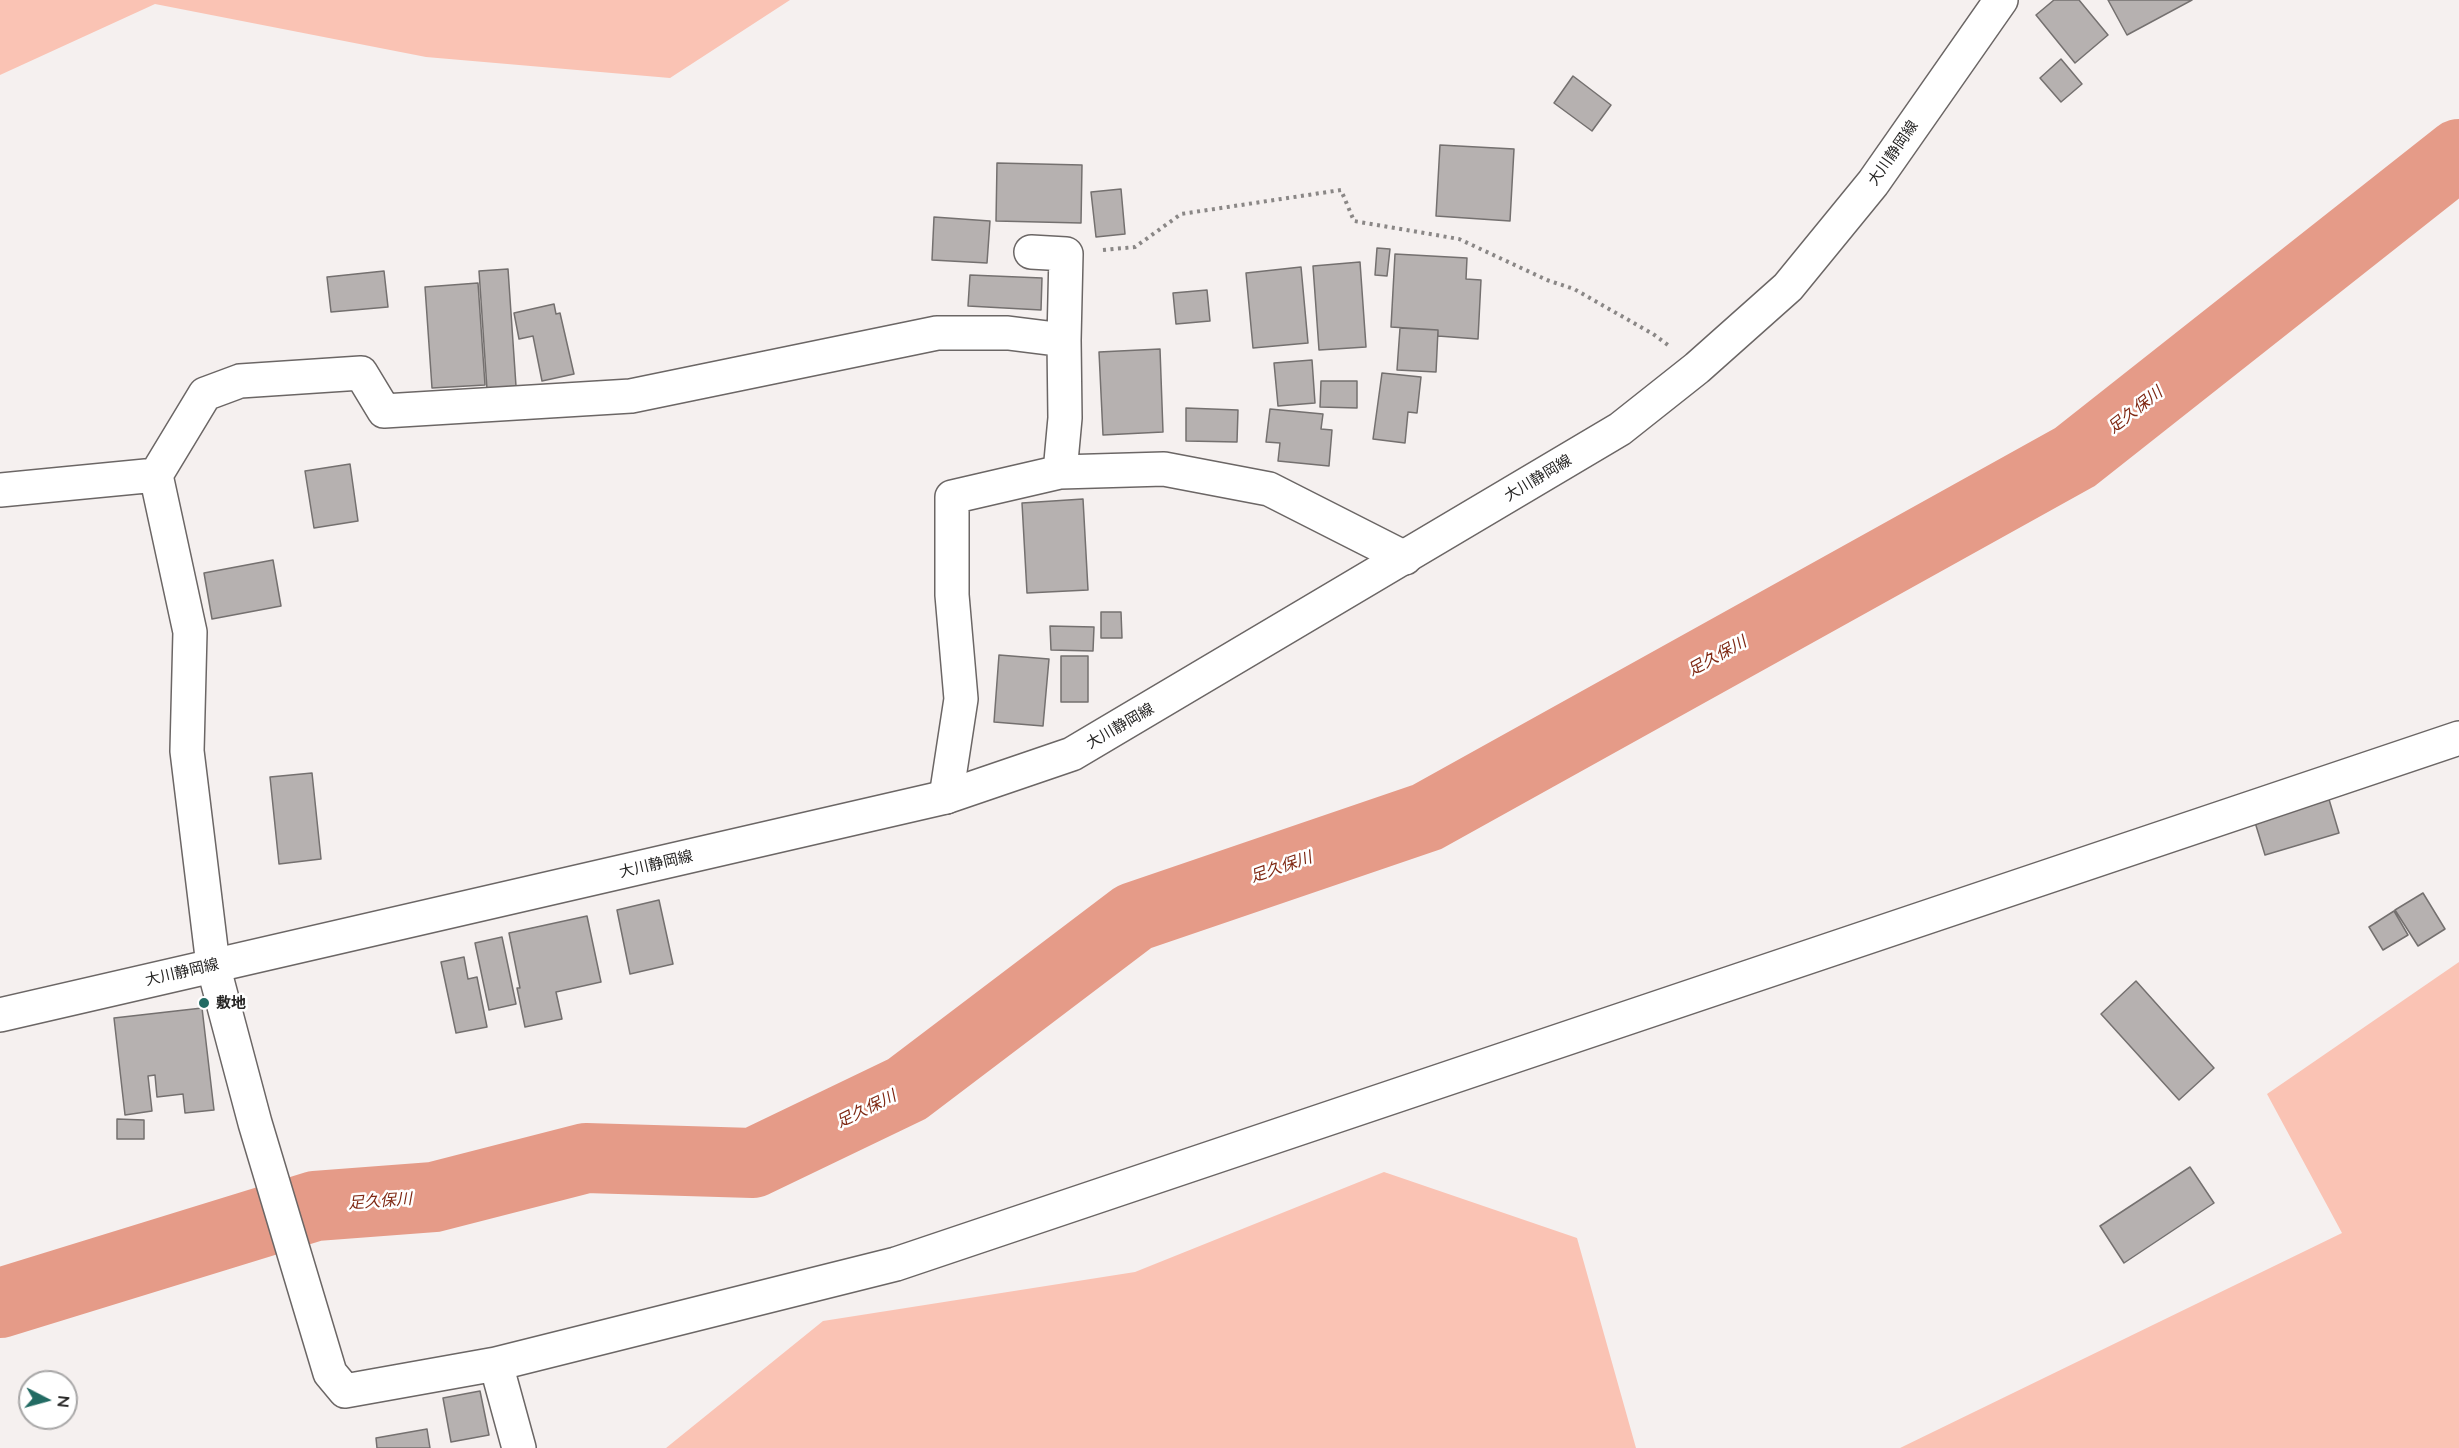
<!DOCTYPE html>
<meta charset="utf-8">
<style>
body{margin:0}
#map{position:relative;width:2459px;height:1448px;overflow:hidden;background:#f5f0ef;font-family:Lato,sans-serif}
canvas{display:block}
.north{position:absolute;left:18px;top:1370px;width:60px;height:60px;box-sizing:border-box;background:#fff;border:2px solid #a8a7a7;border-radius:50%;rotate:96deg;font-size:16px;font-weight:700;line-height:24px;text-align:center;color:#252423}
.north::after{content:'';display:block;margin:auto;width:21px;height:27px;background:#226b63;clip-path:polygon(50% 0,100% 100%,50% 72%,0 100%)}
</style>
<div id="map">
<canvas width="2459" height="1448"></canvas>
<div class="north">N</div>
</div>
<script>
const context = document.querySelector('canvas').getContext('2d');
context.lineJoin = 'round';
function fill(path, color) { context.fillStyle = color; context.fill(path, 'evenodd'); }
function trace(path, color, width, dash) { context.strokeStyle = color; context.lineWidth = width; context.lineCap = dash ? 'butt' : 'round'; context.setLineDash(dash || []); context.stroke(path); }
function drawText(font, color, halo, rows, align = 'center') {
  context.font = font + ' Lato,"Noto Sans JP",sans-serif'; context.lineWidth = 5; context.setLineDash([]); context.textBaseline = 'middle'; context.strokeStyle = halo; context.fillStyle = color; for (const [text, x, y, turn = 0] of rows) {
    context.save(); context.translate(x, y); context.rotate((+turn || 0) * Math.PI / 180); context.textAlign = isNaN(turn) ? turn : align; if (halo) context.strokeText(text, 0, 0); context.fillText(text, 0, 0); context.restore();
  }
}
const green = new Path2D(`
 M0 0H790L670 78 426 57 155 4 0 75Z
 M2459 962V1448H1900L2342 1233 2267 1094Z
 M1384 1172 1577 1238 1636 1448H666L823 1321 1135 1272Z`);
const river = new Path2D(`
 M0 1303 315 1206 434 1197 586 1158 753 1163 907 1089 1134 917 1427 817 2075 457 2459 154`);
const building = new Path2D(`
 M2054 0H2079L2108 35 2075 63 2036 15Z
 M2108 0H2192L2127 35Z
 M2061 59 2082 84 2061 102 2040 78Z
 M1573 76 1611 105 1592 131 1554 103Z
 M1440 145 1514 149 1510 221 1436 216Z
 M997 163 1082 165 1081 223 996 221Z
 M1121 189 1125 234 1096 237 1091 192Z
 M934 217 990 221 987 263 932 260Z
 M1377 248 1390 249 1387 276 1375 275Z
 M1395 254 1467 258 1466 279 1481 280 1478 339 1438 336V330L1391 327Z
 M1360 262 1366 347 1319 350 1313 266Z
 M1301 267 1308 343 1253 348 1246 273Z
 M508 269 516 386 487 389 479 271Z
 M384 271 388 307 331 312 327 277Z
 M970 275 1042 278 1041 310 968 306Z
 M478 283 485 385 432 388 425 287Z
 M1207 290 1210 321 1176 324 1173 293Z
 M554 304 556 314 560 313 574 374 542 381 533 336 519 339 514 313Z
 M1400 328 1438 330 1436 372 1397 370Z
 M1160 349 1163 432 1103 435 1099 352Z
 M1312 360 1315 403 1278 406 1274 363Z
 M1382 373 1421 377 1417 413 1408 412 1405 443 1373 439Z
 M1321 381H1357V408L1320 407Z
 M1186 408 1238 410 1237 442 1186 441Z
 M1270 409 1323 414 1321 429 1332 430 1329 466 1278 461 1280 443 1266 442Z
 M350 464 358 521 314 528 305 471Z
 M1083 499 1088 590 1027 593 1022 503Z
 M273 560 281 606 212 619 204 573Z
 M1101 612H1121L1122 638H1101Z
 M1050 626 1094 627 1093 651 1051 650Z
 M999 655 1049 659 1043 726 994 722Z
 M1061 656H1088V702H1061Z
 M312 773 321 859 279 864 270 777Z
 M2328 796 2339 833 2265 855 2254 819Z
 M2423 893 2445 929 2418 946 2395 910Z
 M659 900 673 964 630 974 617 910Z
 M2394 911 2408 935 2383 950 2369 927Z
 M587 916 601 982 556 992 562 1019 525 1027 517 988H520L509 933Z
 M502 937 516 1004 489 1010 475 943Z
 M464 957 468 979 477 977 487 1027 456 1033 441 962Z
 M2136 981 2214 1068 2179 1100 2101 1014Z
 M202 1008 214 1110 185 1113 183 1094 157 1097 155 1075 148 1076 152 1111 125 1115 114 1018Z
 M117 1119 144 1120V1139H117Z
 M2190 1167 2214 1203 2124 1263 2100 1226Z
 M480 1391 489 1435 451 1442 443 1398Z
 M427 1429 430 1448H377L376 1438Z`);
const path = new Path2D(`
 M1103 250 1135 247 1181 214 1341 190 1354 221 1459 239 1547 280 1574 289 1653 334 1668 345`);
const street = new Path2D(`
 M1031 252 1066 254 1064 340
 M0 490 156 475
 M1405 558 1269 489 1164 469 1060 472 1065 418 1064 340 1008 333H937L631 396 384 411 361 373 240 381 205 394 156 475 190 632 187 751 213 965 255 1123 330 1373 345 1391 496 1364 896 1264 2459 738
 M946 797 961 699 952 595V497L1060 472
 M496 1364 519 1448`);
const secondary = new Path2D(`
 M0 1015 946 797 1072 754 1620 429 1697 368 1788 287 1873 183 2001 0`);
const markers = [
 [204,1003,6,"#226b63"]
];
const streetNames = [
 ["大川静岡線",1893,153,-55],
 ["大川静岡線",1538,478,-31],
 ["大川静岡線",1120,726,-30],
 ["大川静岡線",656,864,-13],
 ["大川静岡線",182,972,-13]
];
const poiNames = [
 ["敷地",216,1003]
];
const waterNames = [
 ["足久保川",2135,410,-38],
 ["足久保川",1717,656,-29],
 ["足久保川",1281,867,-19],
 ["足久保川",866,1109,-26],
 ["足久保川",380,1201,-4]
];
fill(green, '#fac3b4');
trace(river, '#e59b88', 70);
fill(building, '#b6b1b0');
trace(building, '#74706f', 1.5);
trace(street, '#6b6665', 36);
trace(secondary, '#6b6665', 36);
trace(path, '#8a8786', 4, [3, 4.5]);
trace(street, '#fff', 33);
trace(secondary, '#fff', 33);
for (const [x, y, r, color] of markers) { const dot = new Path2D(); dot.arc(x, y, r, 0, 2 * Math.PI); context.fillStyle = color; context.fill(dot); trace(dot, '#fff', 2); }
drawText('15px', '#252423', '#fff', streetNames);
drawText('bold 15px', '#252423', '#fff', poiNames, 'left');
drawText('italic 16px', '#7f2813', '#fff', waterNames);
</script>
